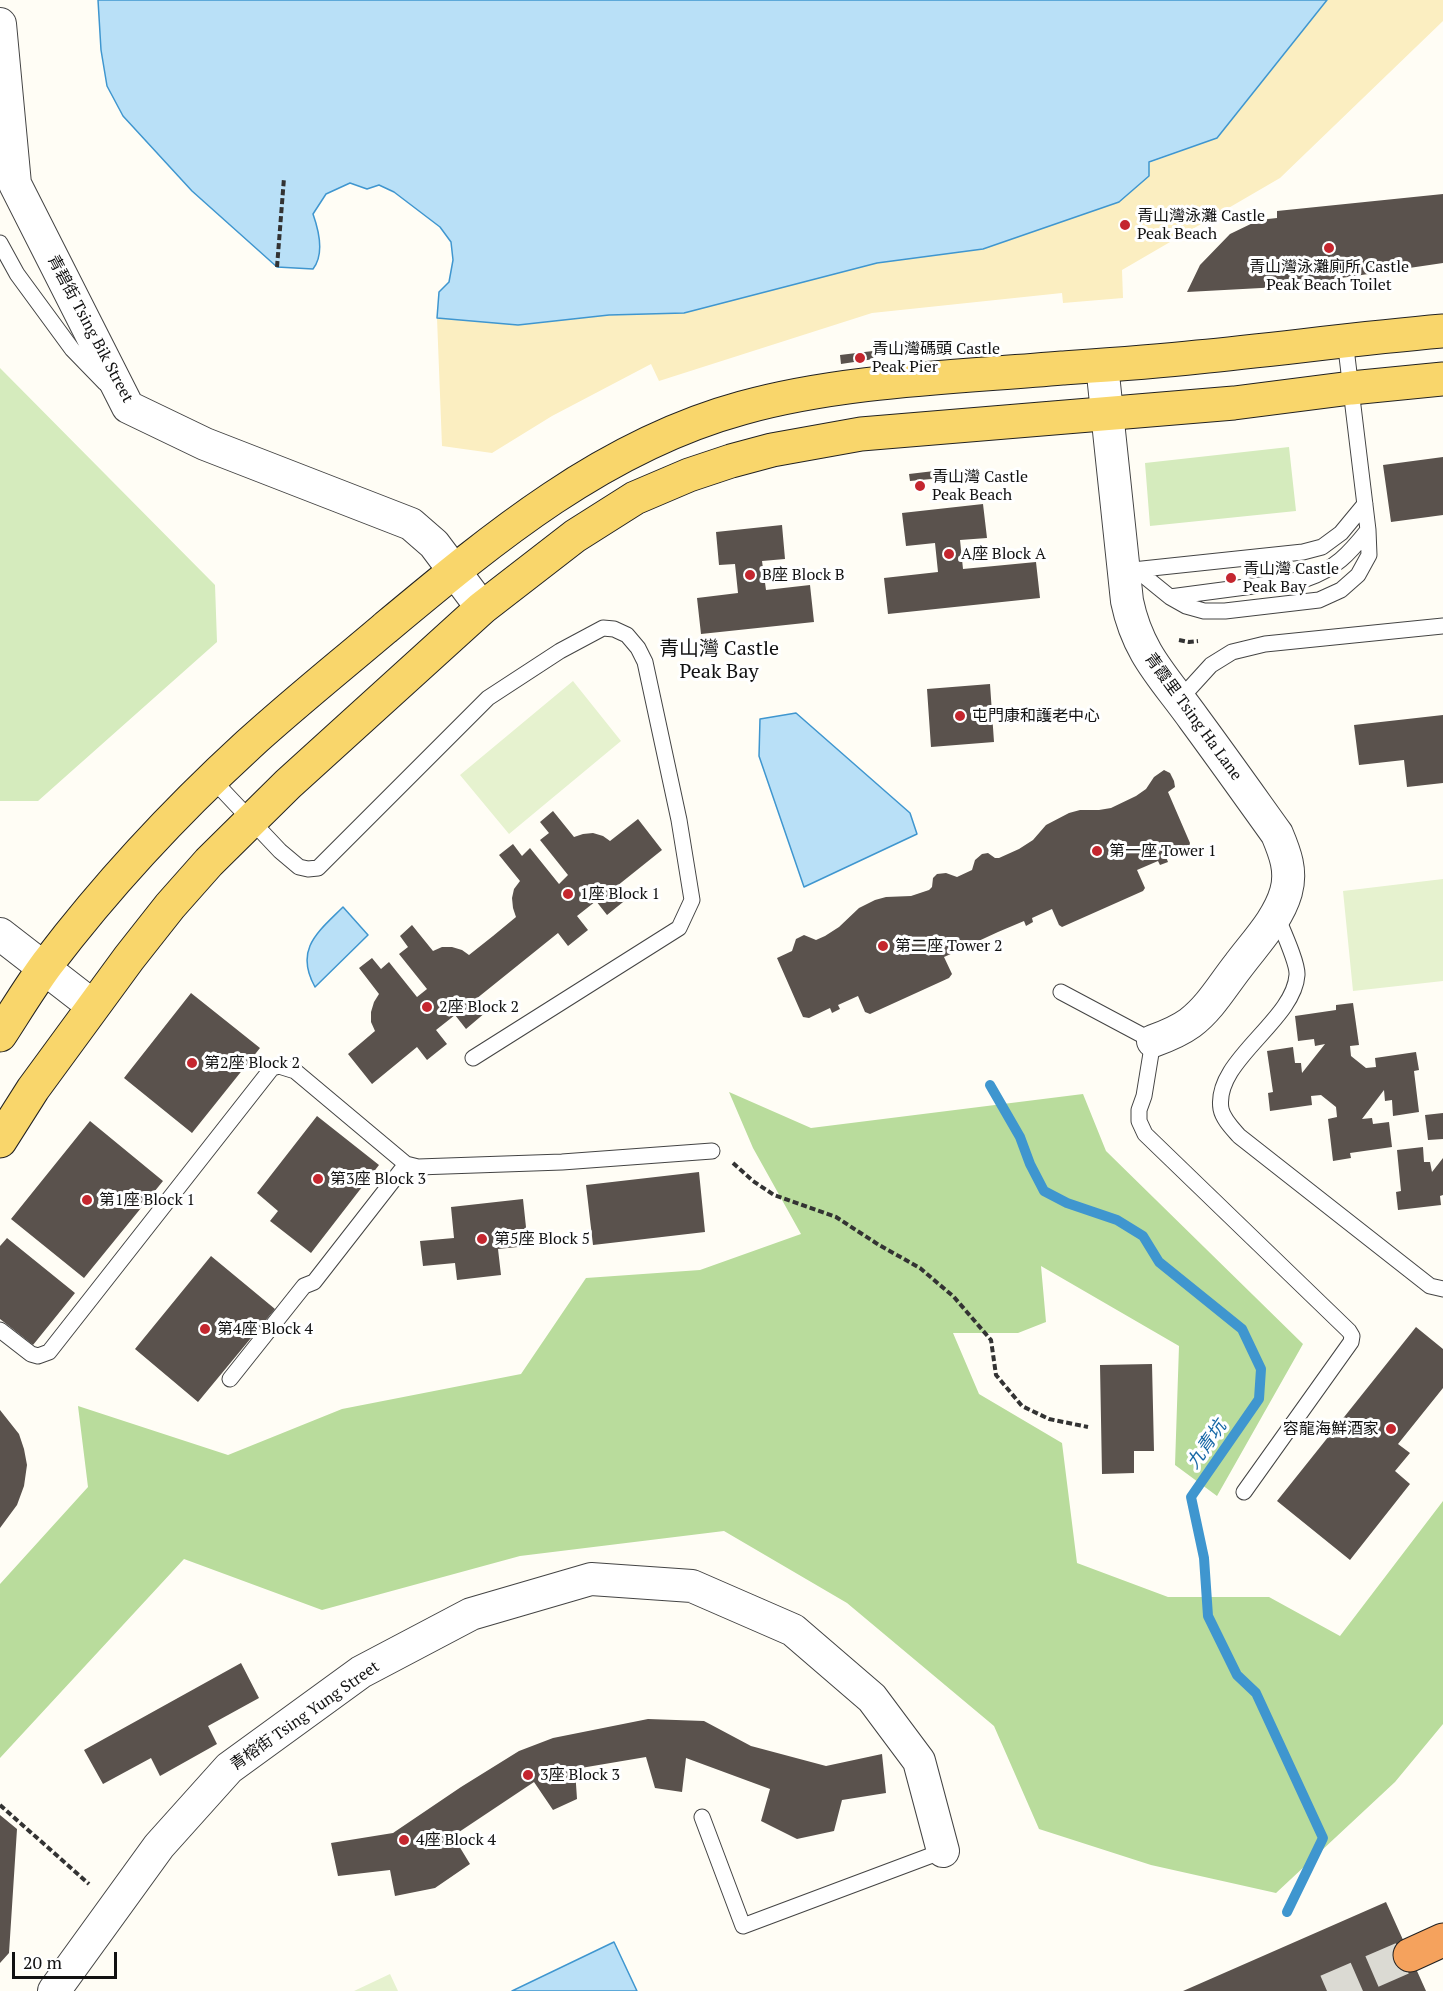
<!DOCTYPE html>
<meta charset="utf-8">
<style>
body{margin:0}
#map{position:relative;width:1443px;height:1991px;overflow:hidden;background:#fffdf5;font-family:"PT Serif",serif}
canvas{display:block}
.scale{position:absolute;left:12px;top:1952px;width:105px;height:27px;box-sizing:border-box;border:3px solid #111;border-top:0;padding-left:8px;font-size:18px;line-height:21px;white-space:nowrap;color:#111;-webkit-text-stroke:4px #fff;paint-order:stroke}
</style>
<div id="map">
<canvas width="1443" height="1991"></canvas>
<div class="scale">20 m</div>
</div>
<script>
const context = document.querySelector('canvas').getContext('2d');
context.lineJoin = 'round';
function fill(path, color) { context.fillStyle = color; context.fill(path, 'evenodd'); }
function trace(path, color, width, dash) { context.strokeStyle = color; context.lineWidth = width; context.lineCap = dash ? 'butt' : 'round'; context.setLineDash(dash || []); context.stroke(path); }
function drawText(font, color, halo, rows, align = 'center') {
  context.font = font + ' "PT Serif","Noto Sans TC",serif'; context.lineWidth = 6; context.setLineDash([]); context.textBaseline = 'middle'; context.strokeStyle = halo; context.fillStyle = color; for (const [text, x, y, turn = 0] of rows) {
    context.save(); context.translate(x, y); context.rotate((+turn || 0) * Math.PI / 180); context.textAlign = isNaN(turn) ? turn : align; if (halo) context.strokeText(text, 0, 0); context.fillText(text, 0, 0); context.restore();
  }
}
const green = new Path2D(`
 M0 368 215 585 217 642 38 801H0Z
 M1289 447 1296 511 1150 526 1145 463Z`);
const forest = new Path2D(`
 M729 1092 811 1128 1083 1094 1106 1151 1303 1344 1217 1496 1175 1465 1179 1346 1041 1266 1046 1322 1018 1333H953L979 1394 1062 1443 1077 1563 1168 1597H1269L1340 1636 1443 1501V1724L1395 1782 1276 1893 1151 1865 1039 1829 994 1726 847 1603 724 1531 520 1556 322 1610 184 1559 0 1758V1584L88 1487 78 1406 228 1455 342 1409 521 1374 586 1278 700 1270 801 1234 753 1148Z`);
const sand = new Path2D(`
 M1327 0H1443V21L1280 178 1122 270 1123 298 1063 303 1062 293 872 313 659 381 651 364 552 416 492 453 442 446 437 318 518 325 609 315 684 313 877 263 983 249 1149 163 1217 138Z`);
const pitch = new Path2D(`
 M573 681 621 741 509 834 460 775Z
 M1443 879V981L1353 991 1343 891Z
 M390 1974 398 1991H354Z`);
const water = new Path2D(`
 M98 0H1327L1217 138 1149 162V176L1119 202 983 249 877 263 684 313 609 315 518 325 437 318 439 292 449 282 453 260 451 242 440 227 394 192 379 185 367 189 350 183 326 194 313 214C319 231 325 254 313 269L277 267 192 191 123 116 107 86 101 50Z
 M796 713 910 813 917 834 804 887 759 756 760 719Z
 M343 907 368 935 315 987C294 949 318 932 343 907Z
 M614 1942 637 1991H512Z`);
const stream = new Path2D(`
 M990 1085 1020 1137 1030 1164 1044 1191 1067 1203 1117 1220 1143 1236 1159 1262 1242 1329 1261 1369 1259 1399 1191 1497 1204 1558 1208 1616 1237 1675 1256 1693 1323 1838 1287 1912`);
const building = new Path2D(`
 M1443 194V263L1280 287 1187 292 1200 265 1230 234 1259 220 1277 218V211Z
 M873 351 874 359 841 364 840 355Z
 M1443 457V515L1391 522 1383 465Z
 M951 469 952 477 910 481 909 474Z
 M983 504 987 538 960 540 963 569 1036 562 1040 598 888 614 884 578 938 572 935 543 906 546 902 513Z
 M782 525 785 559 762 561 766 590 810 585 814 622 701 634 697 598 738 593 735 564 719 565 716 532Z
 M990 684 994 742 931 747 927 689Z
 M1443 715V783L1407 787 1404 760 1359 765 1354 725Z
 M1164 770 1170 773 1174 781 1175 787 1168 792 1190 843 1189 847 1166 857 1168 862 1160 865 1158 861 1137 870 1145 888 1143 891 1062 927 1059 925 1052 909 1032 918 1033 922 1026 926 1024 921 998 932 972 944 974 949 967 953 964 948 944 957 952 974 949 978 870 1014 865 1012 858 996 838 1005 840 1009 832 1013 830 1008 809 1018 803 1017 777 958 792 951 796 939 804 935 816 940 825 936 839 927 859 908 875 900 886 897 911 896 929 890 932 887 933 878 937 874 946 873 957 877 972 870 975 860 982 854 988 853 995 858H999L1019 849 1033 840 1046 825 1069 813 1080 810H1099L1111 808 1136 796 1146 789 1154 777Z
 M553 811 574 837 583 834 593 833 603 836 610 841 638 819 662 850 617 886 628 898 607 915 596 901 577 916 588 930 568 946 558 933 476 999 486 1012 466 1029 455 1015 436 1030 447 1044 427 1060 417 1047 372 1084 348 1054 375 1031 371 1022V1012L374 1002 379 994 359 968 372 958 381 969 389 962 417 997 427 989 399 954 408 947 400 936 412 925 433 951 442 947H452L462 950 469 955 493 936 516 917 513 908 512 898 514 889 520 881 499 855 513 844 522 856 530 848 559 884 568 875 540 840 549 833 540 822Z
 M191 993 260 1048 192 1133 124 1078Z
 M1353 1003 1359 1045 1350 1046 1351 1056 1366 1068 1376 1067 1375 1058 1416 1052 1419 1070 1414 1071 1419 1112 1393 1116 1392 1100 1385 1101 1384 1090 1362 1119 1372 1118 1373 1124 1389 1122 1392 1147 1350 1153 1351 1158 1333 1161 1328 1119 1337 1117 1336 1107 1321 1095 1311 1096 1312 1105 1270 1111 1268 1093 1273 1092 1267 1051 1293 1047 1295 1063H1301L1302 1073 1325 1044 1315 1046 1314 1039 1298 1041 1295 1016 1336 1010V1005Z
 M1443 1113V1139L1428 1140 1425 1115Z
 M317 1116 379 1165 311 1253 270 1221 278 1211 257 1193Z
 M90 1121 163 1181 84 1278 11 1219Z
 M1423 1147 1424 1162H1430L1432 1172 1443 1158V1195L1440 1196 1441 1205 1398 1210 1396 1192 1401 1191 1397 1150Z
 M699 1172 705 1232 593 1245 586 1185Z
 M523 1199 528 1246 498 1249 501 1275 457 1280 455 1263 423 1266 420 1241 454 1238 451 1207Z
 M7 1238 75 1293 33 1345 0 1319V1246Z
 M211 1256 275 1309 198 1402 135 1349Z
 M1416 1327 1443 1349V1388L1398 1444 1410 1453 1395 1471 1410 1484 1350 1560 1277 1501Z
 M1152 1364 1154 1451H1134V1473L1102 1474 1100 1365Z
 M0 1410 19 1434 24 1449 27 1465 24 1486 17 1505 0 1528Z
 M241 1663 259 1698 208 1726 217 1744 160 1776 151 1758 103 1784 84 1750Z
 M648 1719 704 1721 751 1746 826 1766 882 1754 886 1793 842 1800 834 1831 797 1839 761 1821 770 1789 686 1758 682 1792 655 1788 646 1757 575 1769 577 1799 553 1810 534 1782 453 1836 470 1864 435 1888 395 1896 390 1870 338 1876 331 1843 393 1833 461 1787 519 1751 553 1738Z
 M0 1815 17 1829 9 1953 0 1963Z
 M1386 1902 1426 1991H1183Z`);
const highwayTunnel = new Path2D(`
 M1327 1991 1410 1955`);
const path = new Path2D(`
 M277 267 284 178
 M1179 640 1189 642 1198 641
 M733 1163 753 1181 774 1195 836 1217 879 1245 920 1268 954 1297 991 1340 996 1375 1022 1406 1049 1419 1088 1427
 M0 1805 89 1884`);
const lane = new Path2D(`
 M0 243 17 274 72 349 105 383
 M1133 570 1303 552 1322 547 1341 533 1365 504
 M1138 571 1170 597 1306 579C1335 569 1349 554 1368 530L1345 340
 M1170 597 1186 606 1204 611H1225L1319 600 1341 590 1358 575 1369 555 1368 530
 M1180 699 1211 665 1232 652 1265 644 1443 626
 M212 779 280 851 299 867 308 869 318 868 488 698 560 651 603 628 614 629 627 635 638 648 645 662 679 820 692 900 679 928 473 1058
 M1276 914C1281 927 1298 963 1297 975 1294 1021 1213 1061 1221 1109 1223 1119 1232 1128 1239 1136L1430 1286 1443 1289
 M1061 992 1153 1041 1144 1096 1139 1110V1121L1145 1134 1349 1331 1352 1336 1351 1342 1244 1492
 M0 1330 31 1354 38 1356 49 1352 272 1068 279 1066 295 1071 406 1164 418 1167 562 1162 712 1151
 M230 1379 304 1286 314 1282 406 1164
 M702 1817 743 1926 943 1851`);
const street = new Path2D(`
 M0 24 15 184 128 407 205 444 411 524 434 544 482 608
 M1102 365 1127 601C1138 654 1164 677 1194 719 1222 757 1249 795 1277 834 1285 853 1292 871 1286 892 1278 920 1255 943 1238 966 1223 985 1210 1008 1190 1023 1179 1031 1167 1036 1153 1041
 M0 934 93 1006
 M54 1991 159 1846 229 1768 361 1672 471 1614 591 1579 692 1586 793 1630 872 1698 919 1761 943 1851`);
const primary = new Path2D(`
 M0 1035C15 1012 30 987 47 964 107 885 175 812 248 745 292 705 338 668 384 629 492 539 603 446 742 408 842 380 959 377 1062 368 1107 365 1153 362 1198 357 1280 349 1361 338 1443 331
 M0 1141 33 1089 129 958 170 906 209 862 288 784 482 608 575 536 635 498 689 475 731 461 772 450 861 434 1234 403 1351 388 1443 379`);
const highway = new Path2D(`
 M1410 1955 1443 1940`);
const markers = [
 [1125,225,6,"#c4262e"],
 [1329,248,6,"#c4262e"],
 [860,358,6,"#c4262e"],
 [920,486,6,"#c4262e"],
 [949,554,6,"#c4262e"],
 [750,575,6,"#c4262e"],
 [1231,578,6,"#c4262e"],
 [960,716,6,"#c4262e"],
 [1097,851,6,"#c4262e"],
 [568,894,6,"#c4262e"],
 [883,946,6,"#c4262e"],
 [427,1007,6,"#c4262e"],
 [192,1063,6,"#c4262e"],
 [318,1179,6,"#c4262e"],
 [87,1200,6,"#c4262e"],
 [482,1239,6,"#c4262e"],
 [205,1329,6,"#c4262e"],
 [1391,1429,6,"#c4262e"],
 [528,1775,6,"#c4262e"],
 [404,1840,6,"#c4262e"]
];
const poiNames = [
 ["青山灣泳灘 Castle",1137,216],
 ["Peak Beach",1137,234],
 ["青山灣泳灘廁所 Castle",1329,267,"center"],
 ["Peak Beach Toilet",1329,285,"center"],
 ["青山灣碼頭 Castle",872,349],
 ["Peak Pier",872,367],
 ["青山灣 Castle",932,477],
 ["Peak Beach",932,495],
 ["A座 Block A",961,554],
 ["青山灣 Castle",1243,569],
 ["Peak Bay",1243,587],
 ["B座 Block B",762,575],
 ["屯門康和護老中心",972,716],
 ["第一座 Tower 1",1109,851],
 ["1座 Block 1",580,894],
 ["第二座 Tower 2",895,946],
 ["2座 Block 2",439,1007],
 ["第2座 Block 2",204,1063],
 ["第3座 Block 3",330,1179],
 ["第1座 Block 1",99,1200],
 ["第5座 Block 5",494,1239],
 ["第4座 Block 4",217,1329],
 ["容龍海鮮酒家",1379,1429,"right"],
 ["3座 Block 3",540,1775],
 ["4座 Block 4",416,1840]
];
const streetNames = [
 ["青碧街 Tsing Bik Street",90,329,62],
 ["青霞里 Tsing Ha Lane",1193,717,54],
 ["青榕街 Tsing Yung Street",305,1716,-35]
];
const waterNames = [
 ["九青坑",1207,1445,-55]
];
const quarterNames = [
 ["青山灣 Castle",719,649],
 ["Peak Bay",719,672]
];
fill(green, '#d5ebbd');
fill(forest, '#b9dc9c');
fill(sand, '#fbeec1');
fill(pitch, '#e6f2cf');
fill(water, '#b9e0f7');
trace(water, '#3f96cf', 1.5);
trace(stream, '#3f96cf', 10);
fill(building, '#5a524d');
trace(highwayTunnel, '#dbdad3', 33, [33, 16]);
trace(lane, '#444', 17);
trace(street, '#444', 34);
trace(primary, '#222', 35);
trace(highway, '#222', 35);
trace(path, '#333', 4, [6, 3]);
trace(lane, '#fff', 15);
trace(street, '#fff', 32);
trace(primary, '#f9d66b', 33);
trace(highway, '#f5a25d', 33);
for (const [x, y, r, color] of markers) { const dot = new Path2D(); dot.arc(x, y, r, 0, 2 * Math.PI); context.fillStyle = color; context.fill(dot); trace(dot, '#fff', 2); }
drawText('16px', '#111', '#fff', poiNames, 'left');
drawText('16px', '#111', '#fff', streetNames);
drawText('italic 18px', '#1768a6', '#fff', waterNames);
drawText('20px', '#111', '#fff', quarterNames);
</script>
